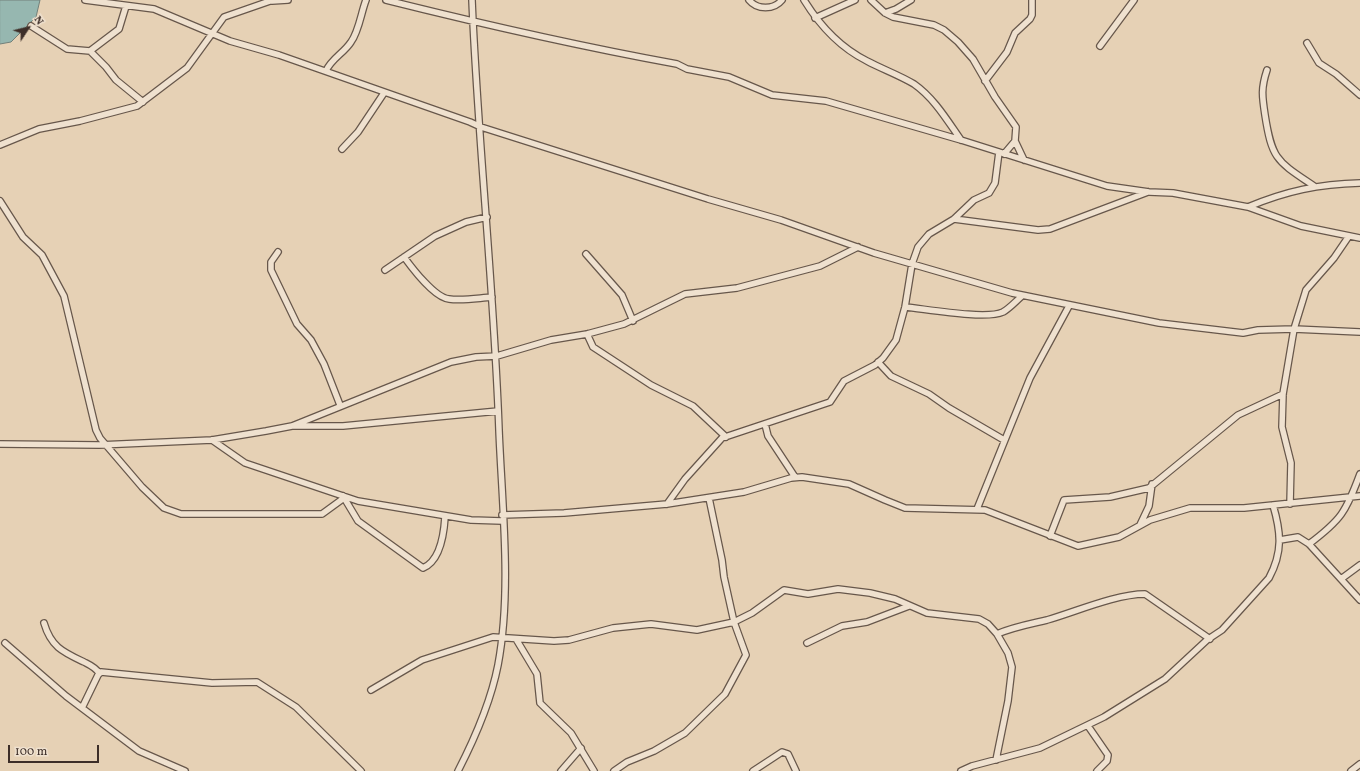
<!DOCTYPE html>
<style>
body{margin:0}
#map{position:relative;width:1360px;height:771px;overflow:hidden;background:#e6d1b5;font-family:Vollkorn,serif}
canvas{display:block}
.north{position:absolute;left:8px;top:8px;width:40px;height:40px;-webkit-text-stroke:3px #efe1cf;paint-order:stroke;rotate:55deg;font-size:11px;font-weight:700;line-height:16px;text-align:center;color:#3d2e28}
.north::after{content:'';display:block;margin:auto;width:14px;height:18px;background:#3d2e28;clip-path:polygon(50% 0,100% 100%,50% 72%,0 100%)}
.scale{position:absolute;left:8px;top:745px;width:91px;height:18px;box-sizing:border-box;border:2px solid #3d2e28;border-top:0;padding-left:5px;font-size:12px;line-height:14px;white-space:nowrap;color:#3d2e28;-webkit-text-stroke:3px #efe1cf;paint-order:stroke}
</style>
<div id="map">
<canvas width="1360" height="771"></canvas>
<div class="north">N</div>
<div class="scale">100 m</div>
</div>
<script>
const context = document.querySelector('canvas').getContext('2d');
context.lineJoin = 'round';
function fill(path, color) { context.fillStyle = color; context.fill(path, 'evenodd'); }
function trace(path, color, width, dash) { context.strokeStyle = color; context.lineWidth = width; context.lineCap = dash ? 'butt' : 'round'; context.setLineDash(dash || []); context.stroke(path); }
const water = new Path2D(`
 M0 0H40L36 17 11 42 0 44Z`);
const minor = new Path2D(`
 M85 0 154 9 230 41 279 55 470 122 481 127 708 199 781 220 874 253 1012 293 1159 323 1243 333 1258 330 1294 329 1360 332
 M386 0C482 24 579 46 677 64L687 69 729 77 772 95 826 101 961 140 1107 186 1149 192 1173 193 1248 207
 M749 0C757 10 774 10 782 0
 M804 0C820 26 839 47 867 61 882 69 899 75 914 84 934 98 947 120 961 140
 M871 0 885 13 893 17 934 25 944 30 958 42 973 59 995 97 1016 127 1015 141 1024 160
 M272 1 288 0
 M885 13 896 9 911 0
 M815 18 855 0
 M31 26 67 49 90 51 106 67 116 80 143 102
 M1307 43 1319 63 1336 74 1360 95
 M1100 46 1134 0
 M90 51 119 29 126 6
 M1267 70C1261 88 1262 96 1265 115 1272 160 1277 161 1314 186
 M326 71C331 59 344 53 351 42 359 31 361 13 366 0
 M985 81 1007 52 1015 33 1030 19 1032 15V0
 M0 145 39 129 80 121 137 106 187 68 224 17 273 0
 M342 149 358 132 384 93
 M1004 154 1015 141
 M1360 183C1319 184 1286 191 1248 207L1301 226 1360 238
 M0 201 23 237 42 255 64 296 96 430 100 438 142 487 164 508 181 514H322L344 498
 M954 219 1038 230 1050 229 1148 192
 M278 252 271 262V270L297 324 311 340 324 364 340 405
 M586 254 622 295 633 321
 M404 257C412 268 435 298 449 299 463 301 478 298 492 297
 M385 270 435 236 466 222 487 217
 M905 307C926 309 986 320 1003 312 1010 308 1016 301 1022 296
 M587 334 593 347 651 385 693 406 726 437
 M878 362 891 376 929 394 949 408 1004 440
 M765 424 768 436 795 477
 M294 426H343L498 411
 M212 440 245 463 358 501 471 520 502 521
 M0 444 99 445 212 440 266 431 292 426 451 362 476 357 497 356 551 340 587 334 624 324 685 294 737 288 820 266 858 247
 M343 496 358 521 423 568C440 561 444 533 445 517
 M667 504 685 479 722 438 830 402 844 381 875 365 883 358 896 340 905 307 912 264 918 247 929 234 954 219 974 200 989 193 995 183 999 152
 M1290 504 1291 463 1282 427 1283 394 1294 329 1306 290 1334 258 1349 236
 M977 509 1030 378 1069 306
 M502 515 564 513 667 504 744 492 791 478 802 477 849 484 885 500 905 508 985 510 1078 546 1119 537 1150 520 1190 508H1244L1360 496
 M1140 525 1149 506 1152 484
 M1050 536 1064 500 1110 497 1149 488 1238 415 1283 394
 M1280 540 1298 537 1309 544 1360 600
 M1309 544C1341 520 1346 512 1360 474
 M1341 579 1360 565
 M44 623C51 647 63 652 84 662 90 665 95 667 99 673
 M997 634C1013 627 1030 624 1047 620 1075 612 1116 594 1145 594L1210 639
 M516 639 537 674 540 703 571 733 594 771
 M5 643 66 696 139 751 185 771
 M807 643 842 626 867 622 909 606
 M371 690 422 660 493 637 554 641 569 640 613 628 651 624 697 630 734 622 752 613 784 590 808 594 838 589 870 593 895 599 927 613 979 619 988 624 997 634 1008 653 1012 667 1008 701 996 760
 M82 708 98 675 101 672 212 683 257 682 296 707 361 771
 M1088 726 1108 755 1107 761 1097 771
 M458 771C475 738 491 701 498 665 512 591 502 505 499 430 494 287 478 144 472 0
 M561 771 581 748
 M614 771 627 762 654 751 685 733 725 694 746 655 734 622 724 577 722 560 709 498
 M753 771 782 752 788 754 796 771
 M961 771 972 766 1040 748 1104 717 1165 679 1207 640 1222 630 1269 578C1283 552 1281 532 1273 505
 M1351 771 1360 764`);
fill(water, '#96b7b0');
trace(water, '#72807a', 1);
trace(minor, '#67574b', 8);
trace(minor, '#efe1cf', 5.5);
</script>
